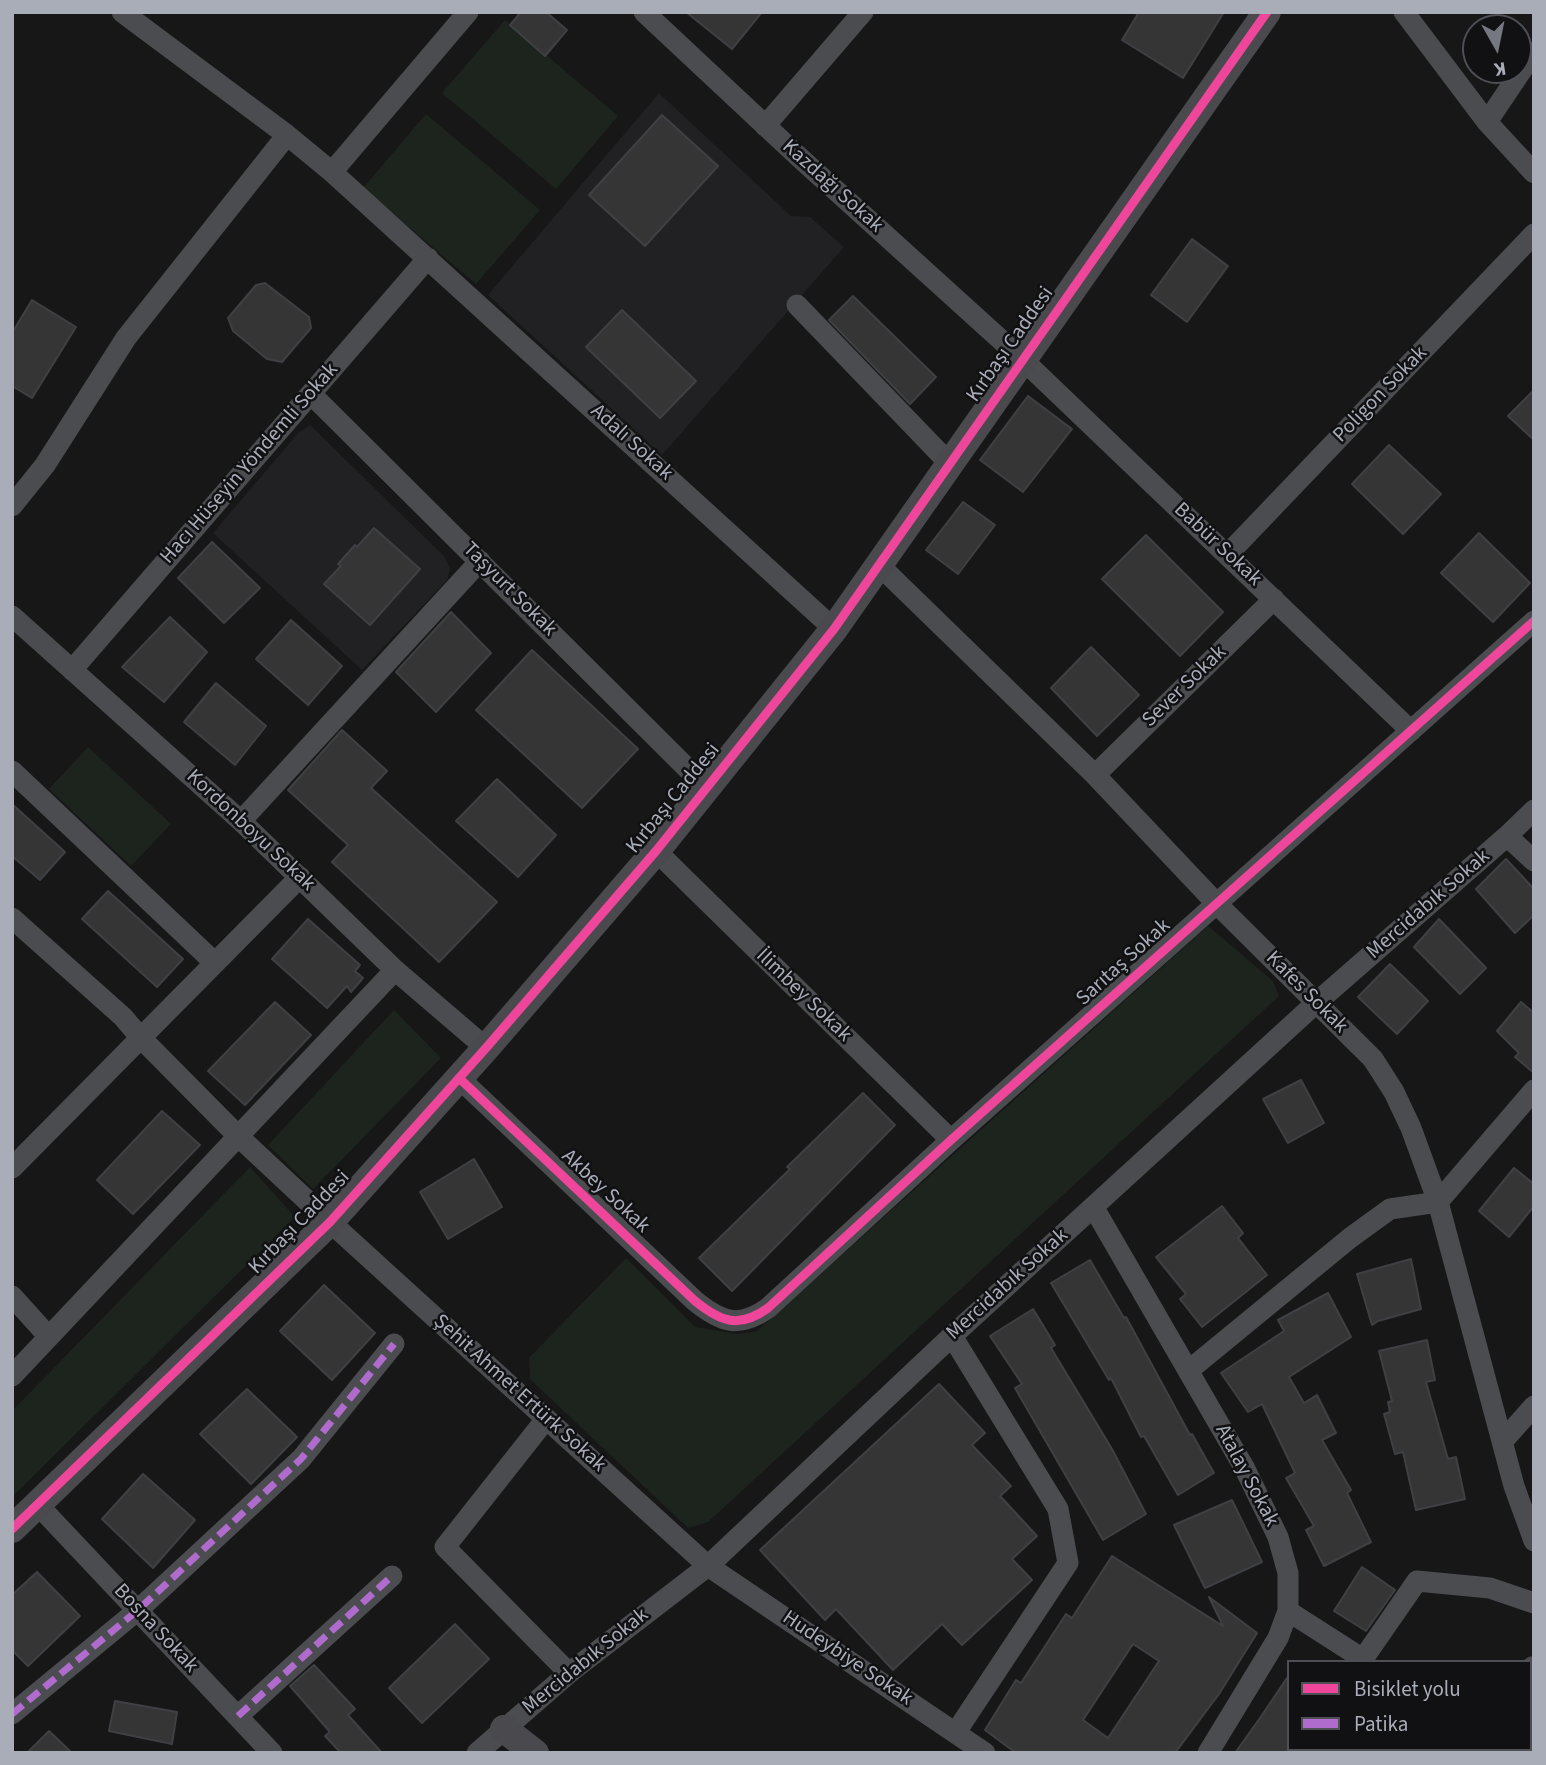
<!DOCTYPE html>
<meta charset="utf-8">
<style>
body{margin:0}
#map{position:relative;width:1546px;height:1765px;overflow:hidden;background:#171717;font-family:"Source Sans 3",sans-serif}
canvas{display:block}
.frame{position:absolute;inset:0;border:14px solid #a8adb8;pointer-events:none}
.legend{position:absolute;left:1287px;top:1660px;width:245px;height:91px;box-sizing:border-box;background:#111113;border:2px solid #4d4f55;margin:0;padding:9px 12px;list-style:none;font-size:21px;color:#a8adb8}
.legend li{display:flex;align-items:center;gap:14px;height:35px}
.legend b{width:35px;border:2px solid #4d4f55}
.north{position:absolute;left:1462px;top:14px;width:70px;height:70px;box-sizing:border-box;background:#111113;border:2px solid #4d4f55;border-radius:50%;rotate:171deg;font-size:19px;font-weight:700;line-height:28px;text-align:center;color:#a8adb8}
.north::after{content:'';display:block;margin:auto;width:24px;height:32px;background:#757880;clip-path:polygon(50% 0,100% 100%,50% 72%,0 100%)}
</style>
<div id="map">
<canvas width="1546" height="1765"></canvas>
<div class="frame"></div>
<ul class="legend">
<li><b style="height:9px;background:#ed469a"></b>Bisiklet yolu</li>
<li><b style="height:9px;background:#b06ccc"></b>Patika</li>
</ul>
<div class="north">K</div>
</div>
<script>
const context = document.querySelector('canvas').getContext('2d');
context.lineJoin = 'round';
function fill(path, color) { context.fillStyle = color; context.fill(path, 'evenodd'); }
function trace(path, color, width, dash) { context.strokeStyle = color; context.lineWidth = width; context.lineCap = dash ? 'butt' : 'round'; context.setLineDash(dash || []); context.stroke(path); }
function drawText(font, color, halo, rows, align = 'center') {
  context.font = font + ' "Source Sans 3",sans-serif'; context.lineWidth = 5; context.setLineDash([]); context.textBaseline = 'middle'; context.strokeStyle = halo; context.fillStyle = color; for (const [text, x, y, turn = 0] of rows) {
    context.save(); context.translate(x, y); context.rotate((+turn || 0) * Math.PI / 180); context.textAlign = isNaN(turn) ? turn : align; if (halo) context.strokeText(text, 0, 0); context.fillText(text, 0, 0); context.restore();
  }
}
const built = new Path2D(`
 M659 93 791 216 810 217 844 247 662 455 488 295Z
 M310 425 444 556 450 569 447 580 362 670 213 533 299 432Z`);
const green = new Path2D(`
 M505 20 618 116 556 189 442 93Z
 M426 114 540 210 476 284 363 188Z
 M88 747 171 824 131 866 49 789Z
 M1208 926 1273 981 1279 996 708 1522 688 1528 530 1379 529 1358 626 1258 695 1327 738 1334 757 1331Z
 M394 1010 441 1058 313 1189 268 1145Z
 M250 1167 295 1217 12 1497V1411Z`);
const building = new Path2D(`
 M521 12H546L567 30 545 56 510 25Z
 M686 12H762L732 49Z
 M1139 12H1224L1183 78 1122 40Z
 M662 115 718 166 645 246 589 195Z
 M1192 239 1228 266 1187 322 1151 295Z
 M265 283 309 317 311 328 282 362 267 359 233 331 228 318 256 285Z
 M853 296 936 377 910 404 829 320Z
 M32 300 76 327 32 398 12 386V333Z
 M622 310 696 381 660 418 586 347Z
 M1534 390V440L1508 416Z
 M1028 396 1072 429 1023 492 980 460Z
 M1389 445 1441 494 1403 534 1352 484Z
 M963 502 995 525 958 574 926 550Z
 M374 528 420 569 370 625 324 584 341 566 338 564 355 545 357 547Z
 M1479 533 1530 583 1493 622 1441 573Z
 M1146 535 1223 612 1180 656 1102 579Z
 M212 542 260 588 224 623 178 578Z
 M451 612 491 653 436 712 396 672Z
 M170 617 207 652 164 702 122 667Z
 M291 620 342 666 308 705 256 659Z
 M1091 647 1139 695 1097 736 1051 688Z
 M532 650 638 749 582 808 476 710Z
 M216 683 266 726 235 765 184 722Z
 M342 730 387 771 371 788 497 902 439 962 332 862 348 845 288 790Z
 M497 779 556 835 518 877 456 821Z
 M12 804 65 852 40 880 12 856Z
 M1506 859 1534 889V915L1515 933 1476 889Z
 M108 891 183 959 157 987 82 919Z
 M308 919 360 965 355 971 363 978 351 992 347 986 327 1008 272 959Z
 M1439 919 1486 968 1460 994 1414 947Z
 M1390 964 1428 1001 1397 1034 1358 997Z
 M275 1002 311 1035 245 1105 208 1071Z
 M1521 1002 1534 1013V1073L1515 1057 1519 1053 1497 1031Z
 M1301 1080 1324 1123 1288 1143 1263 1099Z
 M863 1093 895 1125 732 1291 699 1258 790 1169 787 1167Z
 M162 1111 200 1145 133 1214 97 1180Z
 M474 1159 502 1207 448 1239 420 1192Z
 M1514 1168 1534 1184V1206L1509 1237 1479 1211Z
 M1222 1206 1243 1233 1238 1238 1267 1275 1202 1327 1180 1299 1186 1294 1156 1257Z
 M1411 1259 1421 1309 1378 1321 1372 1325 1357 1274Z
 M1090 1260 1124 1318 1126 1317 1190 1435 1192 1434 1214 1473 1178 1495 1144 1436 1141 1437 1111 1378 1109 1380 1051 1283Z
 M324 1285 375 1333 332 1380 280 1331Z
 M1328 1293 1351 1337 1289 1377 1304 1403 1317 1395 1336 1433 1322 1440 1351 1490 1347 1493 1371 1542 1324 1566 1306 1530 1314 1526 1286 1478 1295 1473 1262 1404 1248 1412 1221 1373 1284 1331 1278 1320Z
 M1033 1309 1055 1345 1051 1348 1112 1449 1146 1514 1103 1540 1015 1388 1022 1384 990 1336Z
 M1427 1340 1435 1380 1426 1382 1448 1459 1456 1457 1465 1499 1416 1510 1403 1452 1395 1454 1384 1414 1390 1412 1388 1402 1392 1401 1379 1351Z
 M939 1384 985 1433 972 1445 1011 1486 1000 1496 1037 1536 1012 1559 1032 1580 962 1645 942 1624 893 1670 836 1609 825 1620 760 1550Z
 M247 1389 297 1437 251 1484 200 1434Z
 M143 1474 195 1520 153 1568 102 1519Z
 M1232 1500 1262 1562 1205 1588 1174 1525Z
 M1112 1556 1223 1626 1209 1597 1257 1633 1219 1694 1175 1753H1016L985 1730 1016 1680 1021 1683 1066 1614 1072 1618ZM1133 1644 1159 1661 1108 1738 1083 1720Z
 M1362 1567 1395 1590 1366 1631 1334 1611Z
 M37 1572 80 1616 28 1666 12 1650V1595Z
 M455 1624 489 1659 422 1723 389 1688Z
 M314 1665 355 1709 348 1715 382 1753H341L325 1736 330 1732 290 1686Z
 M1289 1675V1753H1235L1260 1718Z
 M115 1701 177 1712 172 1744 109 1731Z
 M49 1731 72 1753H27Z`);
const street = new Path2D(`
 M122 12 287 135 332 172 834 629
 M644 12 799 157 1022 359 1411 731
 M1404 12 1487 122 1534 173
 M1487 122 1534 52
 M765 126 863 12
 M332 172 468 12
 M797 305 950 464
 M311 394 706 787
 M12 506 45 465 126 338 287 135
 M1227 555 1534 234
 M879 565 1095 775 1217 904 1373 1059 1394 1092 1411 1128 1438 1202 1514 1486 1534 1541
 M12 616 241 821 395 970 486 1048
 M72 670 428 258
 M12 771 215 963
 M1095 775 1274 599
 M241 821 480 561
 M1507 836 1534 861
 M656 851 951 1140
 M12 918 123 1017 140 1037 239 1137 330 1222 708 1566 985 1753
 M459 1078 695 1301C721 1322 739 1329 768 1308L951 1140 1534 621
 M12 1168 300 877
 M1094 1208 1245 1469 1278 1537 1288 1573V1611L1278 1638 1208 1753
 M12 1296 49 1337
 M952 1336 1058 1509 1068 1563 956 1732
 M1188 1371 1350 1238 1390 1209 1438 1202 1534 1090
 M12 1376 395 970
 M546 1419 445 1547 569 1673
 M1502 1442 1534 1406
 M38 1505 272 1753
 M1288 1611 1363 1659 1417 1581 1490 1588 1534 1603
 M12 1714 138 1610 301 1459 394 1344
 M238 1716 392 1576
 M477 1753 569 1673 708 1566 952 1336 1316 1003 1507 836 1534 810`);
const secondary = new Path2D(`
 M12 1529 330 1222 486 1048 656 851 834 629 1267 12
 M1530 1677 1534 1670
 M504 1729 535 1753
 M1489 1753 1491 1749`);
const quiet = new Path2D(`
 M12 1714 138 1610 301 1459 394 1344
 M238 1716 392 1576`);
const cycleway = new Path2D(`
 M459 1078 695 1301C721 1322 739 1329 768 1308L951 1140 1534 621
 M12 1529 330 1222 486 1048 656 851 834 629 1267 12`);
const streetNames = [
 ["Kazdağı Sokak",832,187,42],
 ["Kırbaşı Caddesi",1011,345,-55],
 ["Poligon Sokak",1381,395,-46],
 ["Adalı Sokak",631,443,42],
 ["Hacı Hüseyin Yöndemli Sokak",250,464,-49],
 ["Babür Sokak",1217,545,43],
 ["Taşyurt Sokak",509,590,45],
 ["Sever Sokak",1185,687,-44],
 ["Kırbaşı Caddesi",674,799,-51],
 ["Kordonboyu Sokak",250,831,43],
 ["Mercidabık Sokak",1429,905,-41],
 ["Sarıtaş Sokak",1124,963,-42],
 ["Kafes Sokak",1306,993,45],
 ["İlimbey Sokak",803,996,44],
 ["Akbey Sokak",605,1192,43],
 ["Kırbaşı Caddesi",300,1223,-46],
 ["Mercidabık Sokak",1008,1285,-42],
 ["Şehit Ahmet Ertürk Sokak",519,1394,42],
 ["Atalay Sokak",1246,1476,62],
 ["Bosna Sokak",155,1629,47],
 ["Hudeybiye Sokak",847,1659,34],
 ["Mercidabık Sokak",586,1662,-39]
];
fill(built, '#212123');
fill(green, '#1d241e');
fill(building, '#353536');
trace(building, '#3f4043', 2);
trace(street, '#4b4c50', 21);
trace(secondary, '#4a4a4e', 28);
trace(quiet, '#b06ccc', 7, [14, 7]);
trace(cycleway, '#ed469a', 9);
drawText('21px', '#a8adb8', '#111113', streetNames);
</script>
